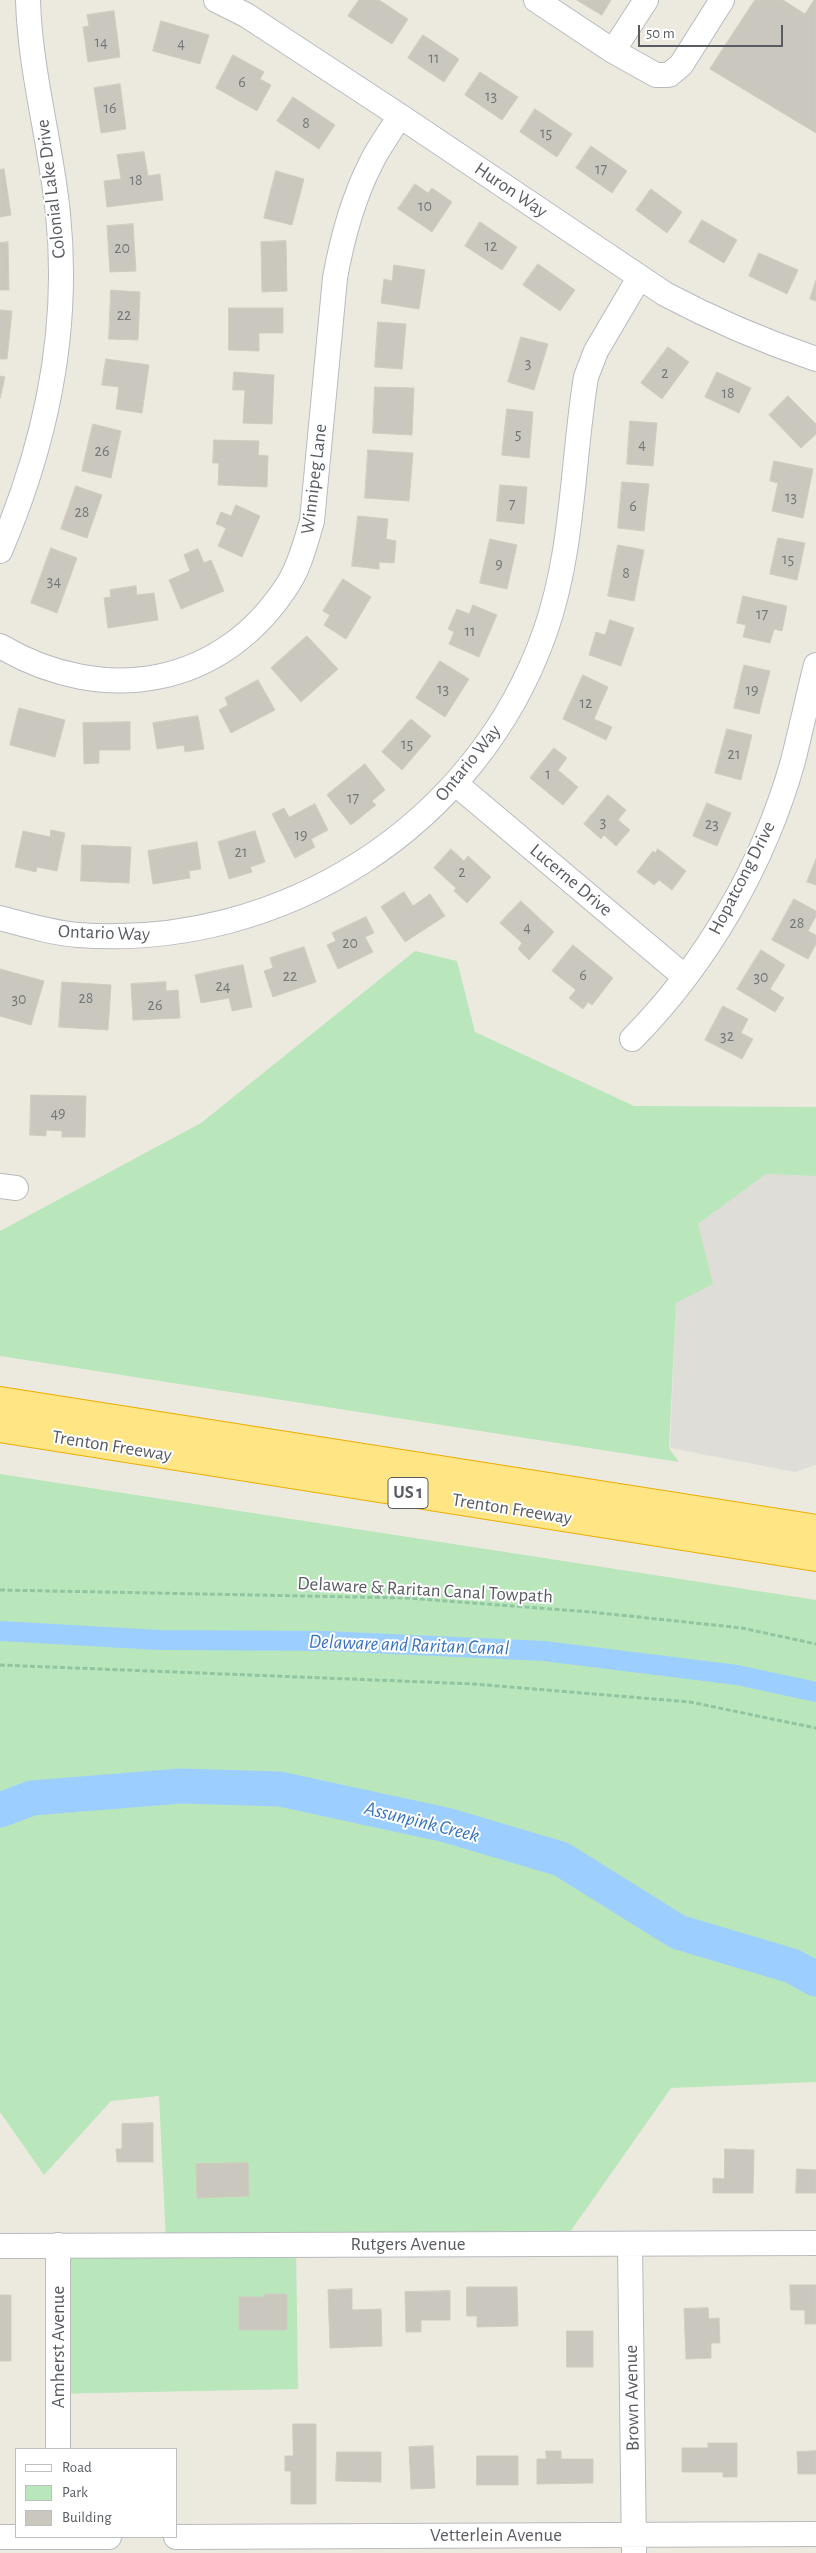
<!DOCTYPE html>
<style>
body{margin:0}
#map{position:relative;width:816px;height:2553px;overflow:hidden;background:#eceadf;font-family:"Alegreya Sans",sans-serif}
canvas{display:block}
.legend{position:absolute;left:15px;top:2448px;width:162px;height:90px;box-sizing:border-box;background:#fff;border:1px solid #bcbec0;margin:0;padding:6px 9px;list-style:none;font-size:15px;color:#585c61}
.legend li{display:flex;align-items:center;gap:10px;height:25px}
.legend b{width:25px;border:1px solid #bcbec0}
.scale{position:absolute;left:638px;top:25px;width:145px;height:22px;box-sizing:border-box;border:2px solid #585c61;border-top:0;padding-left:6px;font-size:15px;line-height:18px;white-space:nowrap;color:#585c61;-webkit-text-stroke:4px #fff;paint-order:stroke}
</style>
<div id="map">
<canvas width="816" height="2553"></canvas>
<ul class="legend">
<li><b style="height:6px;background:#fff"></b>Road</li>
<li><b style="height:14px;background:#b9e6bb"></b>Park</li>
<li><b style="height:14px;background:#c9c7be"></b>Building</li>
</ul>
<div class="scale">50 m</div>
</div>
<script>
const context = document.querySelector('canvas').getContext('2d');
context.lineJoin = 'round';
function fill(path, color) { context.fillStyle = color; context.fill(path, 'evenodd'); }
function trace(path, color, width, dash) { context.strokeStyle = color; context.lineWidth = width; context.lineCap = dash ? 'butt' : 'round'; context.setLineDash(dash || []); context.stroke(path); }
function drawText(font, color, halo, rows, align = 'center') {
  context.font = font + ' "Alegreya Sans",sans-serif'; context.lineWidth = 4; context.setLineDash([]); context.textBaseline = 'middle'; context.strokeStyle = halo; context.fillStyle = color; for (const [text, x, y, turn = 0] of rows) {
    context.save(); context.translate(x, y); context.rotate((+turn || 0) * Math.PI / 180); context.textAlign = isNaN(turn) ? turn : align; if (halo) context.strokeText(text, 0, 0); context.fillText(text, 0, 0); context.restore();
  }
}
const industrial = new Path2D(`
 M766 1174 816 1176V1465L795 1472 670 1448 676 1303 712 1284 697 1224Z`);
const green = new Path2D(`
 M415 951 457 961 475 1032 634 1106 816 1107V1176L766 1174 698 1224 713 1284 676 1303 669 1448 679 1462 0 1356V1231L201 1123Z
 M0 1474 816 1600V2082L671 2088 563 2242 296 2243 298 2389 48 2394 47 2243H166L159 2096 111 2101 44 2175 0 2112Z`);
const canal = new Path2D(`
 M0 1631 160 1640 326 1641 544 1651 737 1675 816 1692`);
const river = new Path2D(`
 M0 1810 32 1798 181 1786 280 1789 446 1825 561 1859 678 1932 792 1966 816 1979`);
const building = new Path2D(`
 M359 0H379L408 19 392 44 348 16Z
 M577 0H611L602 15Z
 M755 0H783L805 14 814 0H816V133L710 69Z
 M114 11 120 57 88 62 83 27 89 26 87 15Z
 M161 21 209 35 200 64 153 51Z
 M423 35 459 59 444 82 408 58Z
 M233 55 264 72 260 79 271 85 257 111 216 88Z
 M480 72 518 97 502 120 465 95Z
 M120 84 126 129 101 133 94 88Z
 M293 97 335 125 319 149 277 121Z
 M535 109 572 134 557 157 520 132Z
 M591 146 627 171 612 193 576 168Z
 M144 152 148 176 160 174 163 200 107 207 104 181 121 179 117 155Z
 M4 169 11 215 0 217V170Z
 M276 171 304 179 292 225 264 218Z
 M415 184 428 193 432 188 452 202 432 232 398 209Z
 M651 189 682 212 667 233 636 210Z
 M702 220 737 240 724 263 689 242Z
 M480 222 517 247 502 270 465 246Z
 M133 224 136 271 110 272 107 226Z
 M286 241 287 291 262 292 261 242Z
 M8 242 9 290H0V243Z
 M759 253 798 270 787 294 749 276Z
 M538 264 575 290 560 311 523 285Z
 M394 265 425 270 419 309 381 303 384 279 392 281Z
 M816 280V301L810 299Z
 M111 290 140 292 138 340 109 339Z
 M229 308H283V333H259V351L229 350Z
 M0 310 12 311 7 359H0Z
 M378 322 406 324 402 369 375 367Z
 M521 337 548 344 534 390 508 382Z
 M668 347 689 362 662 399 641 383Z
 M106 359 149 365 142 413 116 409 119 387 102 385Z
 M234 372 274 375 272 424 243 423 245 390H233Z
 M717 372 751 388 739 413 705 397Z
 M0 376 5 377 0 398Z
 M375 387 414 388 412 435 373 433Z
 M788 396 816 424V434L801 448 769 415Z
 M507 409 533 412 529 458 502 455Z
 M630 421 657 423 653 466 627 464Z
 M93 424 121 431 111 478 82 471Z
 M214 440 259 441 258 455 268 456 267 487 218 485 219 463H213Z
 M368 450 413 453 409 501 365 498Z
 M774 461 813 469 803 518 772 511 778 483 770 481Z
 M622 482 649 484 644 531 618 528Z
 M500 485 527 487 524 524 497 521Z
 M76 486 102 495 87 538 61 529Z
 M236 505 260 516 242 557 218 546 226 528 216 524 221 512 231 516Z
 M358 516 388 519 386 539 396 541 394 563 379 562V569L352 566Z
 M778 538 805 543 797 580 770 574Z
 M490 539 517 545 507 589 480 583Z
 M618 545 644 550 634 601 608 596Z
 M51 548 77 558 57 613 31 603Z
 M198 549 204 563 211 560 224 591 181 609 169 580 190 571 184 555Z
 M343 579 371 597 346 639 324 625 330 615 323 611Z
 M136 586 137 595 154 593 158 620 108 628 104 598 111 597 110 590Z
 M743 596 787 606 782 631 774 629 770 643 743 637 746 625 737 623Z
 M473 605 497 615 479 657 449 644 454 632 448 629 457 609 469 614Z
 M610 620 634 628 621 666 589 655 596 632 605 635Z
 M307 636 338 669 301 702 271 668Z
 M440 661 469 679 445 717 416 698Z
 M744 665 770 671 759 714 734 708Z
 M583 675 608 687 594 719 612 727 606 740 563 719Z
 M258 680 275 710 231 733 219 710 228 705 225 698Z
 M19 708 65 720 55 757 10 745Z
 M198 716 204 749 185 752 184 745 157 749 153 723Z
 M411 719 431 736 402 770 382 752Z
 M130 722V750H99V763L84 764 83 723Z
 M727 729 752 735 741 780 715 773Z
 M554 748 567 758 558 770 578 787 563 805 530 778Z
 M365 764 385 790 372 801 376 805 351 825 327 795Z
 M608 795 626 810 618 820 630 830 616 846 604 835 601 839 584 824Z
 M707 803 731 813 717 846 693 836Z
 M315 804 328 830 311 839 315 847 295 858 272 814 284 808 289 817Z
 M51 830 65 833 57 871 37 867 36 872 15 867 23 831 50 837Z
 M255 831 265 862 250 867 252 872 229 879 218 842Z
 M197 842 201 869 189 871 190 878 153 884 148 851Z
 M82 845 131 847 129 883 81 881Z
 M451 849 464 861 468 856 491 877 467 903 454 891 456 888 434 868Z
 M658 849 686 871 672 890 659 880 654 885 637 872 653 851 655 853Z
 M816 859V885L807 882Z
 M404 892 413 906 430 894 445 916 405 942 381 907Z
 M794 899 816 911V916L808 931 816 935V944L808 959 772 940Z
 M521 901 554 932 529 960 518 949 522 943 500 923Z
 M366 917 374 933 365 937 373 952 338 969 327 945 336 941 332 933Z
 M573 945 613 978 592 1005 588 1002 583 1009 569 998 576 990 552 971Z
 M304 947 316 982 273 997 264 971 273 968 270 958Z
 M761 950 785 965 770 989 784 998 775 1012 737 989Z
 M243 965 252 1007 232 1011 229 998 201 1003 195 975Z
 M0 969 44 981 31 1025 0 1016Z
 M62 982 111 985 108 1030 59 1027Z
 M166 982V991L178 990 180 1018 133 1020 131 984Z
 M723 1006 748 1019 741 1033 753 1039 742 1059 705 1040Z
 M31 1095 86 1096 85 1137H62V1131L46 1130V1136L30 1135Z
 M153 2123V2162H117L116 2149H122V2124Z
 M725 2149 754 2150 753 2193H713V2178L724 2179Z
 M248 2163 249 2196 197 2198 196 2164Z
 M797 2169 816 2170V2193H796Z
 M790 2285H816V2324H805V2310H791Z
 M467 2287H517L518 2326 477 2327V2316H467Z
 M352 2289V2310L381 2309 382 2346 330 2348 328 2290Z
 M450 2291V2320H421V2332H406L405 2292Z
 M265 2294H287V2330H239V2297H265Z
 M0 2295H11V2361H0Z
 M708 2308 709 2319 719 2318 720 2343H711V2358L686 2359 684 2309Z
 M567 2331H593V2367H567Z
 M293 2424H316V2504H291V2471H285V2456H293Z
 M708 2443H737V2477H723V2472H682V2448H708Z
 M433 2446 435 2488 411 2489 409 2447Z
 M546 2451H561V2459H593V2483L537 2484V2459H546Z
 M816 2451V2474H798L797 2452Z
 M337 2452H381V2482L336 2481Z
 M477 2456H518V2485H477Z`);
const path = new Path2D(`
 M0 1590 407 1598 591 1612 742 1628 816 1644
 M0 1665 474 1684 690 1702 816 1728`);
const minor = new Path2D(`
 M216 0 246 15 400 116 665 294C714 320 763 341 816 359
 M536 0 613 51 656 75H669L681 65 722 0
 M613 51 646 0
 M0 551C46 444 70 331 58 214 51 143 30 72 28 0
 M0 646C104 707 224 688 290 581 301 562 306 541 312 521L335 278C342 239 352 201 370 165 378 148 390 132 400 116
 M456 784 685 977
 M0 918C26 925 52 933 78 935 282 950 477 826 545 632 574 550 572 462 586 377L596 351 639 278
 M632 1039C707 963 764 864 793 761 801 729 808 697 816 665
 M0 1186 16 1188
 M630 2244 634 2553
 M58 2245V2449
 M0 2246 816 2243
 M0 2537H109
 M176 2537 816 2534`);
const highway = new Path2D(`
 M0 1401 816 1529
 M0 1428 816 1557`);
const numberNames = [
 ["14",101,42],
 ["4",181,43],
 ["11",434,58],
 ["6",242,82],
 ["13",491,96],
 ["16",110,108],
 ["8",306,123],
 ["15",546,133],
 ["17",601,169],
 ["18",136,180],
 ["10",425,206],
 ["12",491,246],
 ["20",122,248],
 ["22",124,315],
 ["3",528,363],
 ["2",665,373],
 ["18",728,393],
 ["5",518,434],
 ["4",642,444],
 ["26",102,451],
 ["13",791,497],
 ["7",512,504],
 ["6",633,506],
 ["28",82,512],
 ["15",788,559],
 ["9",499,564],
 ["8",626,573],
 ["34",54,581],
 ["17",762,614],
 ["11",470,631],
 ["13",443,689],
 ["19",752,690],
 ["12",586,703],
 ["15",407,744],
 ["21",734,754],
 ["1",548,774],
 ["17",353,798],
 ["3",603,822],
 ["23",712,824],
 ["19",301,835],
 ["21",241,852],
 ["2",462,872],
 ["28",797,923],
 ["4",527,927],
 ["20",350,943],
 ["6",583,975],
 ["22",290,976],
 ["30",761,977],
 ["24",223,986],
 ["28",86,998],
 ["30",19,999],
 ["26",155,1005],
 ["32",727,1036],
 ["49",58,1113]
];
const shields = [
 [408,1493,40]
];
const shieldNames = [
 ["US 1",408,1493]
];
const streetNames = [
 ["Colonial Lake Drive",51,189,-97],
 ["Huron Way",511,190,34],
 ["Winnipeg Lane",314,479,-83],
 ["Ontario Way",468,763,-51],
 ["Hopatcong Drive",742,878,-63],
 ["Lucerne Drive",571,880,40],
 ["Ontario Way",104,933,2],
 ["Trenton Freeway",112,1446,9],
 ["Trenton Freeway",512,1509,9],
 ["Delaware & Raritan Canal Towpath",425,1590,3],
 ["Rutgers Avenue",408,2244],
 ["Amherst Avenue",58,2347,-90],
 ["Brown Avenue",632,2398,-91],
 ["Vetterlein Avenue",496,2535]
];
const waterNames = [
 ["Delaware and Raritan Canal",409,1645,2],
 ["Assunpink Creek",422,1822,14]
];
fill(industrial, '#dfddd7');
fill(green, '#b9e6bb');
trace(canal, '#9ccfff', 20);
trace(river, '#9ccfff', 35);
fill(building, '#c9c7be');
trace(building, '#d1ccbd', 1);
trace(minor, '#b7babf', 26);
trace(highway, '#ebad00', 30);
trace(path, '#90c5a2', 3, [5, 2.5]);
trace(minor, '#fff', 24);
trace(highway, '#ffe583', 28);
drawText('16px', '#747778', null, numberNames);
for (const [x, y, w] of shields) { const box = new Path2D(); box.roundRect(x - w / 2, y - 15.5, w, 31, 4); context.fillStyle = '#fff'; context.fill(box); trace(box, '#585c61', 1); }
drawText('bold 18px', '#585c61', null, shieldNames);
drawText('19px', '#585c61', '#fff', streetNames);
drawText('italic 20px', '#3673c0', '#fff', waterNames);
</script>
